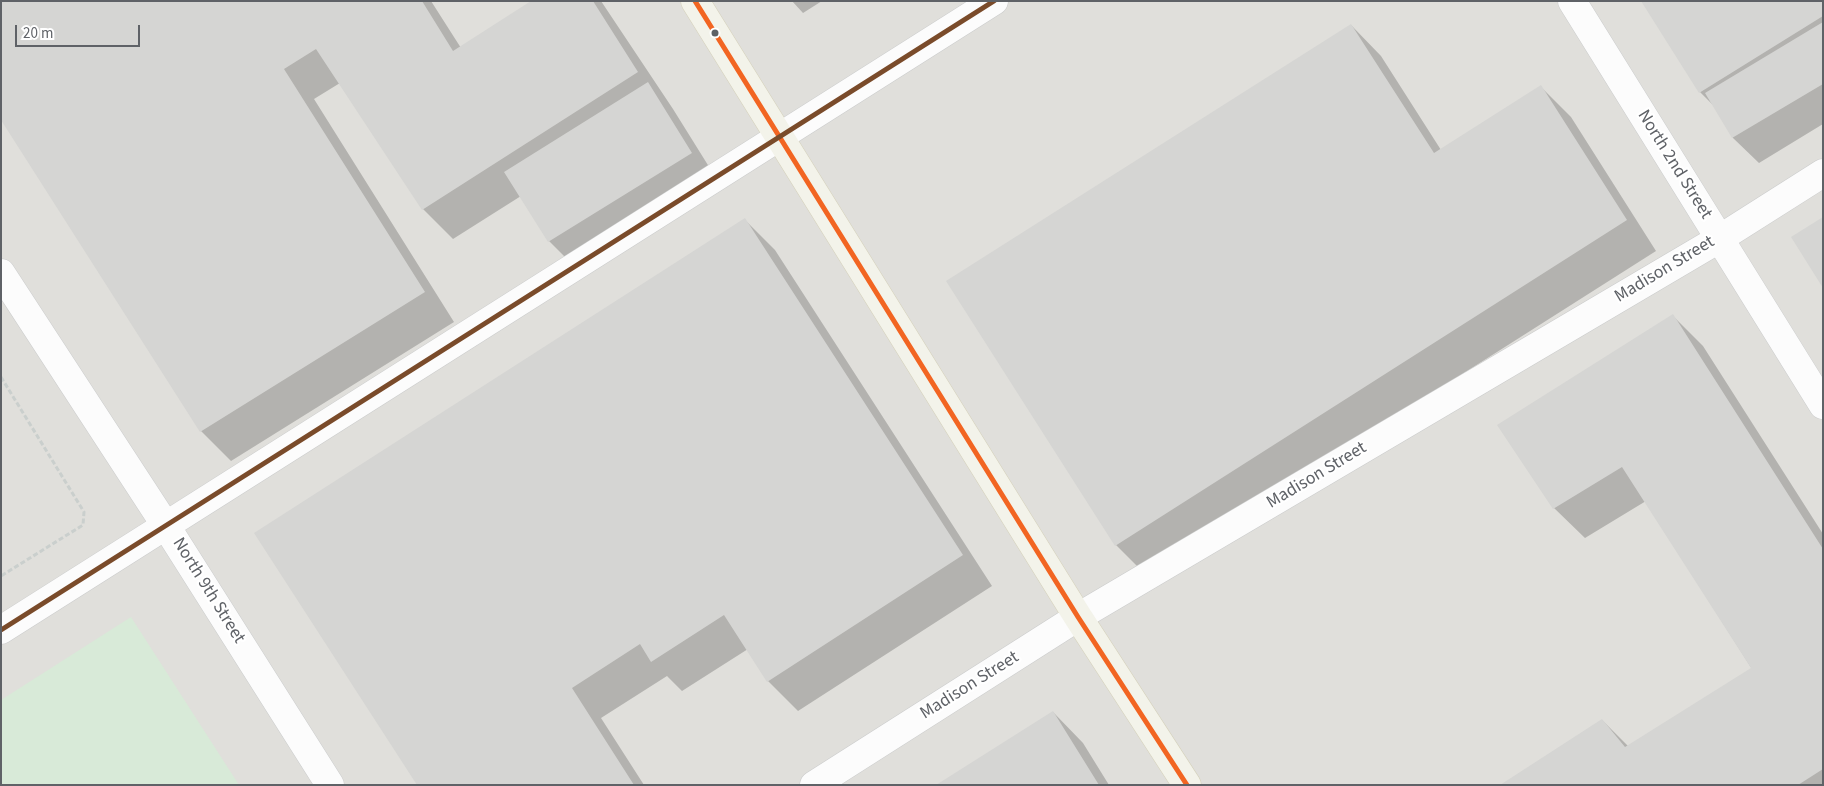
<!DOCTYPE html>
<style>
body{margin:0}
#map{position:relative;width:1824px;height:786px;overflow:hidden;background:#eeeeea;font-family:"Source Sans 3",sans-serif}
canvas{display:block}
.frame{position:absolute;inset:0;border:2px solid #5f6267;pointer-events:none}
.scale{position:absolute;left:15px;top:25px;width:125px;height:22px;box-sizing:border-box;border:2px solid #5f6267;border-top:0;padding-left:6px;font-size:15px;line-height:18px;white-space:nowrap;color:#5f6267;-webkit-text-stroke:4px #fff;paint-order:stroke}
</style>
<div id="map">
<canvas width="1824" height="786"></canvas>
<div class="frame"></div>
<div class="scale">20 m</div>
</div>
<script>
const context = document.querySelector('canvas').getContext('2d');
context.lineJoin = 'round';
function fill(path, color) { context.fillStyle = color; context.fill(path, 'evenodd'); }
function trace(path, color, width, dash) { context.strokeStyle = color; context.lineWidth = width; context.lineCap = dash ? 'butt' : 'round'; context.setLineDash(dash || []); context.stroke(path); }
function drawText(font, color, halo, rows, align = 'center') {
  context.font = font + ' "Source Sans 3",sans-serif'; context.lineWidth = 4.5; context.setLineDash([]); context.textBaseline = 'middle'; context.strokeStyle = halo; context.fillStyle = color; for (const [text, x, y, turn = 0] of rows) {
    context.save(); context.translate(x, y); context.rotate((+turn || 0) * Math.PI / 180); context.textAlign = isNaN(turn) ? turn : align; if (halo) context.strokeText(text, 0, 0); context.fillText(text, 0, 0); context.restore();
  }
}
const industrial = new Path2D(`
 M1 1H1823V785H1Z`);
const green = new Path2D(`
 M131 617 239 785H1V700Z`);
const shadow = new Path2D(`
 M1 1H431L461 48 533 1H601L673 109 716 178 574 266 549 241 521 196 453 239 423 209 340 83 314 99 454 322 231 461 201 431Z
 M792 1H822L803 13Z
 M1642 1H1823V124L1759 163 1733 138 1715 107 1700 92Z
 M1351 25 1381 56 1441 150 1541 87 1571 117 1656 251 1146 575 1116 545Z
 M745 220 775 250 992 586 798 711 768 681 748 649 682 691 667 676 601 718 644 785H418Z
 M1673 316 1703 346 1823 534V785H1503L1602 720 1628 746 1752 669 1646 501 1585 538 1554 508Z
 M1053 712 1083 743 1109 785H938Z`);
const building = new Path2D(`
 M1 1H422L453 51 531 1H593L638 72 422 210 316 49 284 69 425 292 200 432 1 120Z
 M1641 1H1823V16L1699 93Z
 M1823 22V84L1732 138 1705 93Z
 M1351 24 1434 153 1541 85 1627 220 1115 546 946 281Z
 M648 82 692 153 548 242 504 172Z
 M1823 217V288L1791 237Z
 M745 218 963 555 767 682 724 615 651 662 640 644 572 688 634 785H417L254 533Z
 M1673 314 1823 549V769L1798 785H1500L1602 719 1625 747 1751 668 1622 467 1553 509 1497 425Z
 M1053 711 1099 785H936Z`);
const path = new Path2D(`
 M1 377 84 512 83 525 1 576`);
const minor = new Path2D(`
 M1572 1 1823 405
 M1 273 166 526 330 785
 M1 630 994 1
 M814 785 1078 617 1719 239 1823 173`);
const major = new Path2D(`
 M695 1 1078 617 1187 785`);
const bus1 = new Path2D(`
 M695 1 1078 617 1187 785`);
const bus2 = new Path2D(`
 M1 630 994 1`);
const markers = [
 [715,33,4.5,"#5f6267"]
];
const streetNames = [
 ["North 2nd Street",1674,165,58],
 ["Madison Street",1665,270,-31],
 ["Madison Street",1317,476,-31],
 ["North 9th Street",208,591,58],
 ["Madison Street",970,686,-32]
];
fill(industrial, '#e0dfdb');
fill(green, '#d8ead8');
fill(shadow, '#0003');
fill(building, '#d5d5d3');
trace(minor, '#cbcccc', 29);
trace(major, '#d5d1ba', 29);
trace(path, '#cacfcd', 3, [5, 2.5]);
trace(minor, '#fcfcfc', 28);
trace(major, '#f3f3ea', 28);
trace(bus1, '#f26522', 5);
trace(bus2, '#7a4b2a', 5);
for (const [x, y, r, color] of markers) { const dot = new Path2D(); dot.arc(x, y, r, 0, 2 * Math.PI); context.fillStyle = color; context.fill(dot); trace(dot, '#fff', 2); }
drawText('18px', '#5f6267', '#fff', streetNames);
</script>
